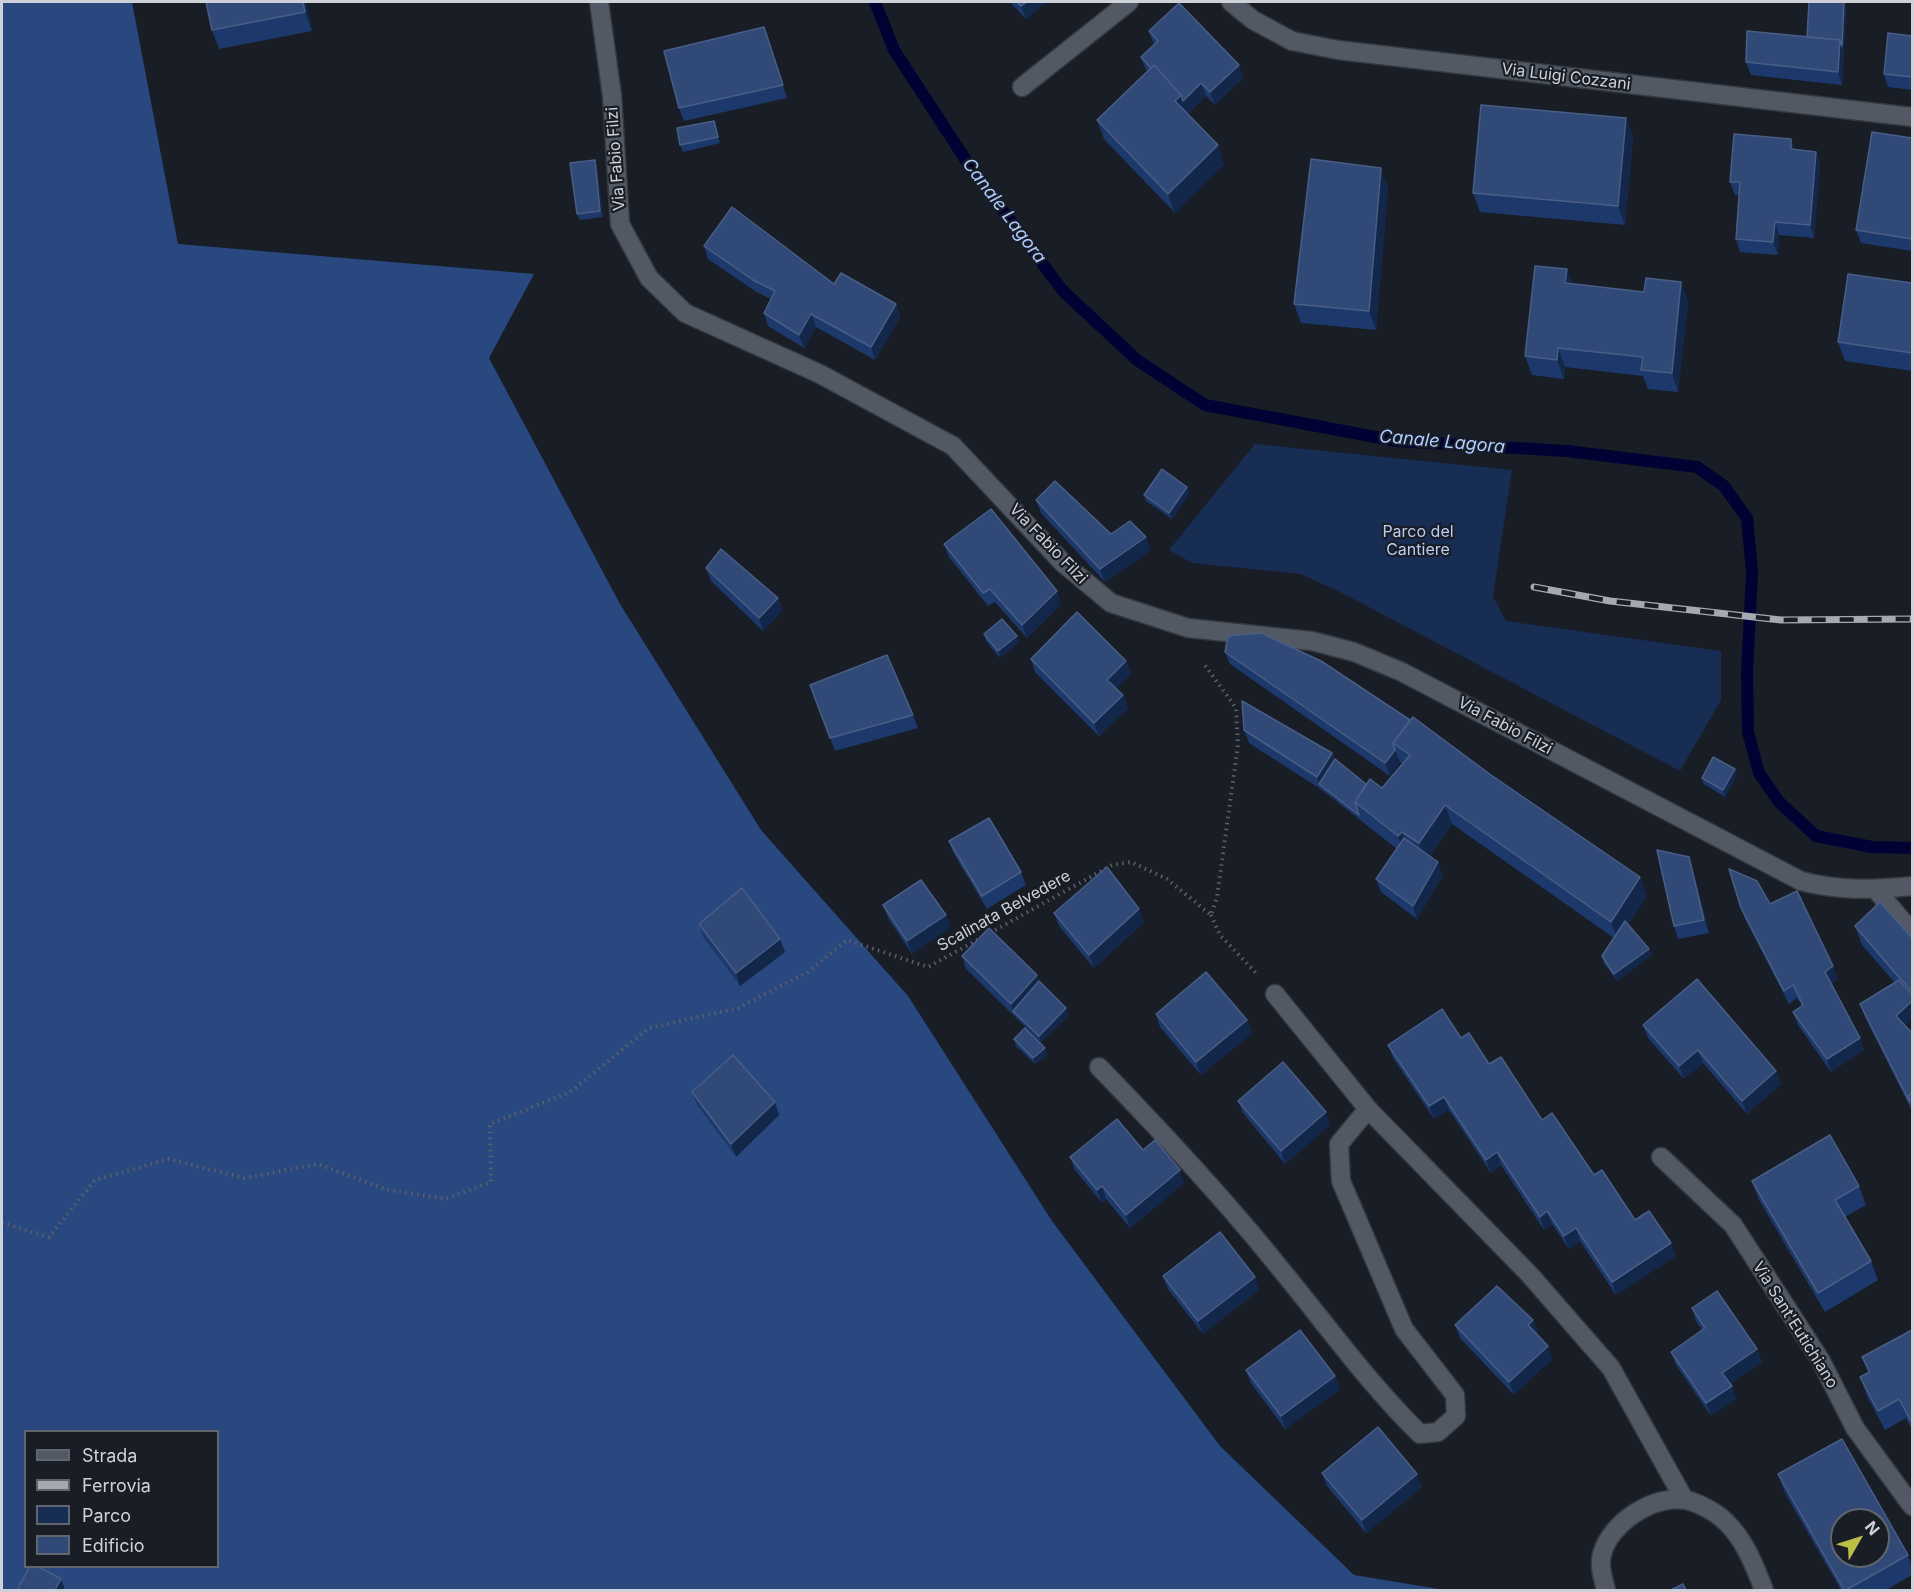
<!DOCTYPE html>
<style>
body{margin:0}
#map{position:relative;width:1914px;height:1592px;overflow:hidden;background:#181d26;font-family:Inter,sans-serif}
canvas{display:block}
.frame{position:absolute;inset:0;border:3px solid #ced2d8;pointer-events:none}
.legend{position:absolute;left:24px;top:1430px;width:195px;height:138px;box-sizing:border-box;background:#181d26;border:2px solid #61656d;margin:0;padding:8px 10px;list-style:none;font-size:18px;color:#ced2d8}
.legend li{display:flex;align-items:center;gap:12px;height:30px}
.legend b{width:30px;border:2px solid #61656d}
.north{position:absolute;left:1830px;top:1508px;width:60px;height:60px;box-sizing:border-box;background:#181d26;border:2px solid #61656d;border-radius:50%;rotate:51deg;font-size:16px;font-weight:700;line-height:24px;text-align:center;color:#ced2d8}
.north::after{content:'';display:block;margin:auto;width:21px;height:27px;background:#bcbf44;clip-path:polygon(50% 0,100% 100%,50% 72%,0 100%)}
</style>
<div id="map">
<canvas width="1914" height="1592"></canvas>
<div class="frame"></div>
<ul class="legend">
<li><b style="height:8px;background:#535964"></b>Strada</li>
<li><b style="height:8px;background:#a5a9b0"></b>Ferrovia</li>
<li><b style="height:16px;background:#182d53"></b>Parco</li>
<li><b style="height:16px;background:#304977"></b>Edificio</li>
</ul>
<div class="north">N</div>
</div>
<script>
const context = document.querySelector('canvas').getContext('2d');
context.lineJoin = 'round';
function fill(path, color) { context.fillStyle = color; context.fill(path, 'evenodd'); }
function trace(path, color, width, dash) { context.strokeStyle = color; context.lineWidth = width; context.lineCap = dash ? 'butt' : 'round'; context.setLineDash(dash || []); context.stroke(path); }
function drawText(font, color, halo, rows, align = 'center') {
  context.font = font + ' Inter,sans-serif'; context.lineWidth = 4.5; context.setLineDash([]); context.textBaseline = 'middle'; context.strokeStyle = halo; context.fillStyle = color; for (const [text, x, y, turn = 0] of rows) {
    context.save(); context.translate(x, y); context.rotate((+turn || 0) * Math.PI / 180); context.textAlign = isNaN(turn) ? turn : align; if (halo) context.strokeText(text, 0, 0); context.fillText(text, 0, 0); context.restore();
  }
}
const green = new Path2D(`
 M1255 444 1512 470 1493 596 1506 621 1721 651V700L1680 771 1344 594 1301 574 1192 563 1169 550Z`);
const forest = new Path2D(`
 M2 2H132L178 244 534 274 489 358 620 604 761 830 908 996 1052 1221 1220 1446 1354 1575 1445 1590H2ZM26 1432H218V1566H26Z`);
const stream = new Path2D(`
 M875 2 894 50 971 168 1063 291 1137 360 1205 405 1397 441 1567 451 1697 467 1724 486 1747 518 1752 572 1747 672 1748 732 1759 773 1779 802 1816 836 1872 847 1912 848`);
const path = new Path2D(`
 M1211 915 1220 935 1256 973
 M990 933 1112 865 1131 862 1167 879 1211 915 1217 897 1238 745 1236 708 1204 664
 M2 1223 49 1237 95 1180 169 1159 244 1178 318 1164 385 1189 445 1199 491 1182 490 1124 570 1092 649 1028 738 1008 808 972 847 940 928 967 981 938`);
const street = new Path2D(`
 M1231 2 1253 20 1292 41 1338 50 1912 117
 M1022 87 1129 2
 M1876 890 1912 932
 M1275 994 1368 1109 1530 1275 1611 1368 1684 1499
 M1099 1067C1162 1132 1223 1197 1279 1267 1326 1324 1368 1383 1420 1434L1438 1432 1456 1416 1455 1395 1404 1329 1341 1181 1339 1144 1368 1109
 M1661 1157 1733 1225 1821 1361 1855 1428 1912 1506
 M1606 1590C1603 1578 1599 1567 1602 1554 1610 1523 1654 1494 1686 1500 1699 1503 1716 1512 1726 1522 1745 1540 1755 1567 1764 1590`);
const secondary = new Path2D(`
 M599 2 612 96 620 224 649 278 685 313 820 374 953 446 1063 563 1111 603 1188 628 1312 641 1354 652 1402 672 1801 881C1839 891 1874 890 1912 886`);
const rail = new Path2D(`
 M1534 587 1610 601 1781 620 1912 619`);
const wall = new Path2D(`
 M306 2 312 31 219 49 212 30Z
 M1010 2H1046L1026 19Z
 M1809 2H1844L1846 7 1842 85 1751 75 1746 62 1807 37Z
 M764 27 787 98 684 121 679 108Z
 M1149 31 1239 65 1243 78 1215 105 1206 96 1188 114 1224 164 1175 213 1104 139 1097 120 1148 71 1146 70 1141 57 1154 45Z
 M1912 36V90L1888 87 1884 74Z
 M1626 118 1633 137 1625 225 1480 212 1473 193Z
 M714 121 720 143 683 152 680 145Z
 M1912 138V251L1861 243 1856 230Z
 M1791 139 1795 150 1816 152 1820 164 1814 238 1779 235 1778 255 1740 252 1736 239 1739 195H1735L1730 182Z
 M595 160 597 167 603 217 580 220 577 214Z
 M1388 187 1376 330 1301 323 1294 304Z
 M704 246 834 284 896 304 900 317 875 360 816 327 804 348 768 326 764 313 771 299 758 293 708 259Z
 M1912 283V371L1845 361 1838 342Z
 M1572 284 1688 301 1678 392 1648 389 1643 376 1565 367 1564 379 1532 375 1525 356Z
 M1187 487 1189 494 1172 519 1146 501 1144 495Z
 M1036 500 1111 534 1151 550 1105 582 1041 513Z
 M944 544 1061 604 1027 638 995 602 988 606 949 557Z
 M706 568 783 610 763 631 711 581Z
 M984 634 1017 636 1019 642 1000 658 986 641Z
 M1228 636 1647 896 1628 925 1649 949 1652 955 1617 981 1604 963 1602 956 1614 938 1452 824 1430 856 1443 875 1417 919 1381 892 1376 879 1397 849 1322 790 1249 743 1244 730 1332 753 1335 759 1366 784 1382 788 1402 764 1400 762 1390 776 1230 664 1225 652Z
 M1031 659 1126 661 1131 674 1116 688 1123 695 1128 708 1099 736 1035 672Z
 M810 685 913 715 918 728 835 751Z
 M1735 769 1737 775 1725 797 1704 784 1702 778Z
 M949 841 1021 872 1026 885 987 909 954 854Z
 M1693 870 1709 933 1678 939 1674 926Z
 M1770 904 1838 979 1831 984 1864 1050 1831 1072 1798 1025 1793 1012 1802 1006 1797 998 1789 1004 1746 921 1741 908Z
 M883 905 946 915 950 928 912 954 888 918Z
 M1054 913 1144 922 1094 968 1059 926Z
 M699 924 785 952 740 986 703 937Z
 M1855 926 1912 938V1018L1905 1025 1912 1033V1111L1865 1017 1860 1004 1895 983 1862 945Z
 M962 956 1069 1015 1041 1042 966 969Z
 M1156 1014 1247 1020 1252 1033 1201 1075 1160 1027Z
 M1643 1025 1776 1071 1781 1084 1747 1114 1703 1063 1684 1079 1648 1038Z
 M1461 1038 1489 1064 1594 1175 1635 1220 1676 1256 1616 1295 1580 1241 1569 1249 1552 1224 1544 1230 1501 1165 1491 1173 1449 1110 1434 1119 1393 1058 1388 1045Z
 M1014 1039 1048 1055 1035 1064 1016 1046Z
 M692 1092 775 1102 779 1115 736 1157 697 1105Z
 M1238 1101 1330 1125 1285 1164 1243 1113Z
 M1143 1150 1184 1183 1130 1228 1106 1199 1102 1203 1075 1170 1070 1157Z
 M1752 1181 1859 1186 1866 1205 1845 1217 1871 1261 1878 1280 1825 1312 1759 1200Z
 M1163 1276 1255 1277 1259 1290 1203 1334 1168 1289Z
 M1692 1308 1757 1349 1762 1362 1730 1384 1736 1399 1711 1416 1676 1365 1671 1352 1702 1330 1696 1321Z
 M1533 1320 1538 1333 1537 1334 1548 1346 1552 1359 1514 1395 1460 1338 1455 1325Z
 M1912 1330V1430L1906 1418 1885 1430 1867 1396 1860 1377 1868 1373 1862 1357Z
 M1246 1370 1335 1376 1340 1389 1285 1429 1251 1383Z
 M1322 1473 1422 1487 1366 1533 1327 1486Z
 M1778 1474 1908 1555 1912 1568V1575L1886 1590H1841L1785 1493Z`);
const shadedWall = new Path2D(`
 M303 2H306L312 31 305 12Z
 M1027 2H1046L1026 19 1021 6Z
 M1844 2 1846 7 1842 85 1838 72 1840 40Z
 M1239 65 1243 78 1215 105 1210 92Z
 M1201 83 1206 96 1182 120 1175 101 1181 95Z
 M1626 118 1633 137 1625 225 1618 206Z
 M1791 139 1796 152 1791 149Z
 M1218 145 1224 164 1175 213 1168 194Z
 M1816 152 1820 164 1814 238 1810 225Z
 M595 160 597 167 603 217 600 211Z
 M1381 168 1388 187 1376 330 1369 311Z
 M1775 222 1779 235 1778 255 1773 242Z
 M1567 269 1574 288 1565 283Z
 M1681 282 1688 301 1678 392 1672 373Z
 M896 304 900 317 875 360 871 347Z
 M811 314 816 327 804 348 799 335Z
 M1558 348 1565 367 1564 379 1557 360Z
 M1187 487 1189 494 1172 519 1169 513Z
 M1146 537 1151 550 1105 582 1100 569Z
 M1057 591 1061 604 1027 638 1022 625Z
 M778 598 783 610 763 631 759 618Z
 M1017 636 1019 642 1000 658 998 651Z
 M1126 661 1131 674 1112 693 1107 680Z
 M1123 695 1128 708 1099 736 1094 723Z
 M1395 750 1400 762 1390 776 1385 763Z
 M1332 753 1337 766 1319 784 1317 777Z
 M1735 769 1737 775 1725 797 1723 790Z
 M1445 805 1452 824 1425 862 1419 843Z
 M1402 832 1409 851 1405 855 1398 836Z
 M1689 857 1693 870 1709 933 1704 920Z
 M1438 862 1443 875 1417 919 1413 906Z
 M1640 877 1647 896 1618 941 1611 922Z
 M1139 909 1144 922 1094 968 1089 955Z
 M946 915 950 928 912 954 907 941Z
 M780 939 785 952 740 986 736 973Z
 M1649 949 1652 955 1617 981 1614 974Z
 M1833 966 1838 979 1829 985 1825 972Z
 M1037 975 1041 988 1013 1011 1011 1004Z
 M1912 1001V1018L1901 1029 1896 1016Z
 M1066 1008 1069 1015 1041 1042 1039 1036Z
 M1247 1020 1252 1033 1201 1075 1196 1062Z
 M1860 1038 1864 1050 1831 1072 1827 1059Z
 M1045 1048 1048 1055 1035 1064 1033 1058Z
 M1698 1050 1703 1063 1684 1079 1679 1066Z
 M1776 1071 1781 1084 1747 1114 1742 1101Z
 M1444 1097 1449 1110 1434 1119 1429 1106Z
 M775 1102 779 1115 736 1157 731 1144Z
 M1326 1112 1330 1125 1285 1164 1281 1151Z
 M1497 1152 1501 1165 1491 1173 1486 1160Z
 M1180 1170 1184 1183 1130 1228 1126 1215Z
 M1102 1186 1106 1199 1102 1203 1097 1190Z
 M1547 1211 1552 1224 1544 1230 1540 1217Z
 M1576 1228 1580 1241 1569 1249 1564 1236Z
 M1671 1243 1676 1256 1616 1295 1612 1282Z
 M1255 1277 1259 1290 1203 1334 1198 1321Z
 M1533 1320 1538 1333 1533 1338 1528 1325Z
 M1548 1346 1552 1359 1514 1395 1509 1382Z
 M1757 1349 1762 1362 1727 1386 1722 1373Z
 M1335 1376 1340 1389 1285 1429 1281 1416Z
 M1732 1386 1736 1399 1711 1416 1706 1403Z
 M1417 1474 1422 1487 1366 1533 1362 1520Z
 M61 1579 65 1590H55Z`);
const building = new Path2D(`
 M206 2H303L305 12 212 30Z
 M1017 2H1027L1021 6Z
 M1809 2H1844L1842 46 1840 40 1807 37Z
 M1179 3 1239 65 1210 92 1201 83 1183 101 1181 95 1154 65 1151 68 1141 57 1158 41 1149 31Z
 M764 27 783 85 679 108 664 51Z
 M1747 31 1840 40 1838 72 1746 62Z
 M1888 33 1912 36V77L1884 74Z
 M1154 65 1181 95 1175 101 1218 145 1168 194 1097 120Z
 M1481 105 1626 118 1618 206 1473 193Z
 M714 121 718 137 680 145 677 128Z
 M1872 132 1912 138V239L1856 230Z
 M1734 134 1791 139V149L1816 152 1810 225 1775 222 1773 242 1736 239 1740 182H1730Z
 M1311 159 1381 168 1369 311 1294 304Z
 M595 160 600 211 577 214 570 163Z
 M732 207 834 284 841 273 896 304 871 347 811 314 799 335 764 313 775 291 753 280 704 246Z
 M1535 266 1567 269 1565 283 1644 292 1646 278 1681 282 1672 373 1641 370 1643 357 1558 348 1557 360 1525 356Z
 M1848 274 1912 283V353L1838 342Z
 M1162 469 1187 487 1169 513 1144 495Z
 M1055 481 1111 534 1130 521 1146 537 1100 569 1036 500Z
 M991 509 1057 591 1022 625 990 589 983 593 944 544Z
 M721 549 778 598 759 618 706 568Z
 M1077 612 1126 661 1107 680 1123 695 1094 723 1031 659Z
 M1002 619 1017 636 998 651 984 634Z
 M1261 633 1321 661 1410 720 1393 743 1395 750 1385 763 1225 652 1228 636Z
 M887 655 913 715 830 738 810 685Z
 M1242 701 1332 753 1317 777 1244 730Z
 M1413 717 1491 775 1640 877 1611 922 1445 805 1419 843 1402 832 1398 836 1355 802 1370 779 1382 788 1410 755 1393 743Z
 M1713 757 1735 769 1723 790 1702 778Z
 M1335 759 1366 784 1355 802 1359 815 1319 784Z
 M989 818 1021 872 982 896 949 841Z
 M1404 838 1438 862 1413 906 1376 879Z
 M1657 850 1689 857 1704 920 1674 926Z
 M1107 867 1139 909 1089 955 1054 913Z
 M1729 869 1757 881 1770 904 1797 891 1833 966 1825 972 1860 1038 1827 1059 1793 1012 1803 1005 1793 985 1784 991 1741 908Z
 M921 880 946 915 907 941 883 905Z
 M742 888 780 939 736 973 699 924Z
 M1880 902 1912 938V991L1896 974 1855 926Z
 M1625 921 1649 949 1614 974 1602 956Z
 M989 928 1037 975 1011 1004 962 956Z
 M1206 972 1247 1020 1196 1062 1156 1014Z
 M1697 979 1776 1071 1742 1101 1698 1050 1679 1066 1643 1025Z
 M1899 980 1912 994V1001L1896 1016 1912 1033V1092L1908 1097 1910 1103 1860 1004Z
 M1039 981 1066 1008 1039 1036 1013 1011Z
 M1442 1009 1461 1038 1469 1033 1489 1064 1501 1057 1542 1120 1552 1113 1594 1175 1602 1170 1635 1220 1649 1211 1671 1243 1612 1282 1576 1228 1564 1236 1547 1211 1540 1217 1497 1152 1486 1160 1444 1097 1429 1106 1388 1045Z
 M1025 1028 1045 1048 1033 1058 1014 1039Z
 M733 1055 775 1102 731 1144 692 1092Z
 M1283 1062 1326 1112 1281 1151 1238 1101Z
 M1912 1092V1101L1908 1097Z
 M1117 1119 1143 1150 1155 1140 1180 1170 1126 1215 1102 1186 1097 1190 1070 1157Z
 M1830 1135 1859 1186 1835 1200 1871 1261 1818 1293 1752 1181Z
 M1220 1232 1255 1277 1198 1321 1163 1276Z
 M1497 1286 1533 1320 1528 1325 1548 1346 1509 1382 1455 1325Z
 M1717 1291 1757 1349 1722 1373 1732 1386 1706 1403 1671 1352 1705 1328 1692 1308Z
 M1300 1330 1335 1376 1281 1416 1246 1370Z
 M1912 1330V1423L1899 1399 1878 1411 1860 1377 1870 1372 1862 1357Z
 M1378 1427 1417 1474 1362 1520 1322 1473Z
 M1842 1439 1908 1555 1846 1590H1844L1778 1474ZM1842 1520H1878V1556H1842Z
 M30 1566H37L61 1579 55 1590H17Z
 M1683 1584 1686 1590H1671Z`);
const streetNames = [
 ["Via Luigi Cozzani",1566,77,7],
 ["Via Fabio Filzi",616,159,-94],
 ["Via Fabio Filzi",1048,544,46],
 ["Via Fabio Filzi",1505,726,28],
 ["Scalinata Belvedere",1004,911,-29],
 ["Via Sant'Eutichiano",1795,1325,58]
];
const parkNames = [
 ["Parco del",1418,532],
 ["Cantiere",1418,550]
];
const waterNames = [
 ["Canale Lagora",1004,211,53],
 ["Canale Lagora",1442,442,5]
];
fill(green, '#182d53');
fill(forest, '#28487f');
trace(stream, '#000234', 12);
trace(street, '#34383f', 21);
trace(secondary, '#34383f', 21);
trace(path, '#5c6068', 4, [1.5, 4.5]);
trace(street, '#535964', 18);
trace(secondary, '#535964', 18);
trace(rail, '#a5a9b0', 7);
trace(rail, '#181d26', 4.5, [14]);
fill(wall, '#1d396b');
fill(shadedWall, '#13274b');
fill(building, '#304977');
trace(building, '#495e86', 1.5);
drawText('16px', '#ced2d8', '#181d26', streetNames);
drawText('16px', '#bacef0', '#181d26', parkNames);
drawText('italic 18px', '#aeccff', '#181d26', waterNames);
</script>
